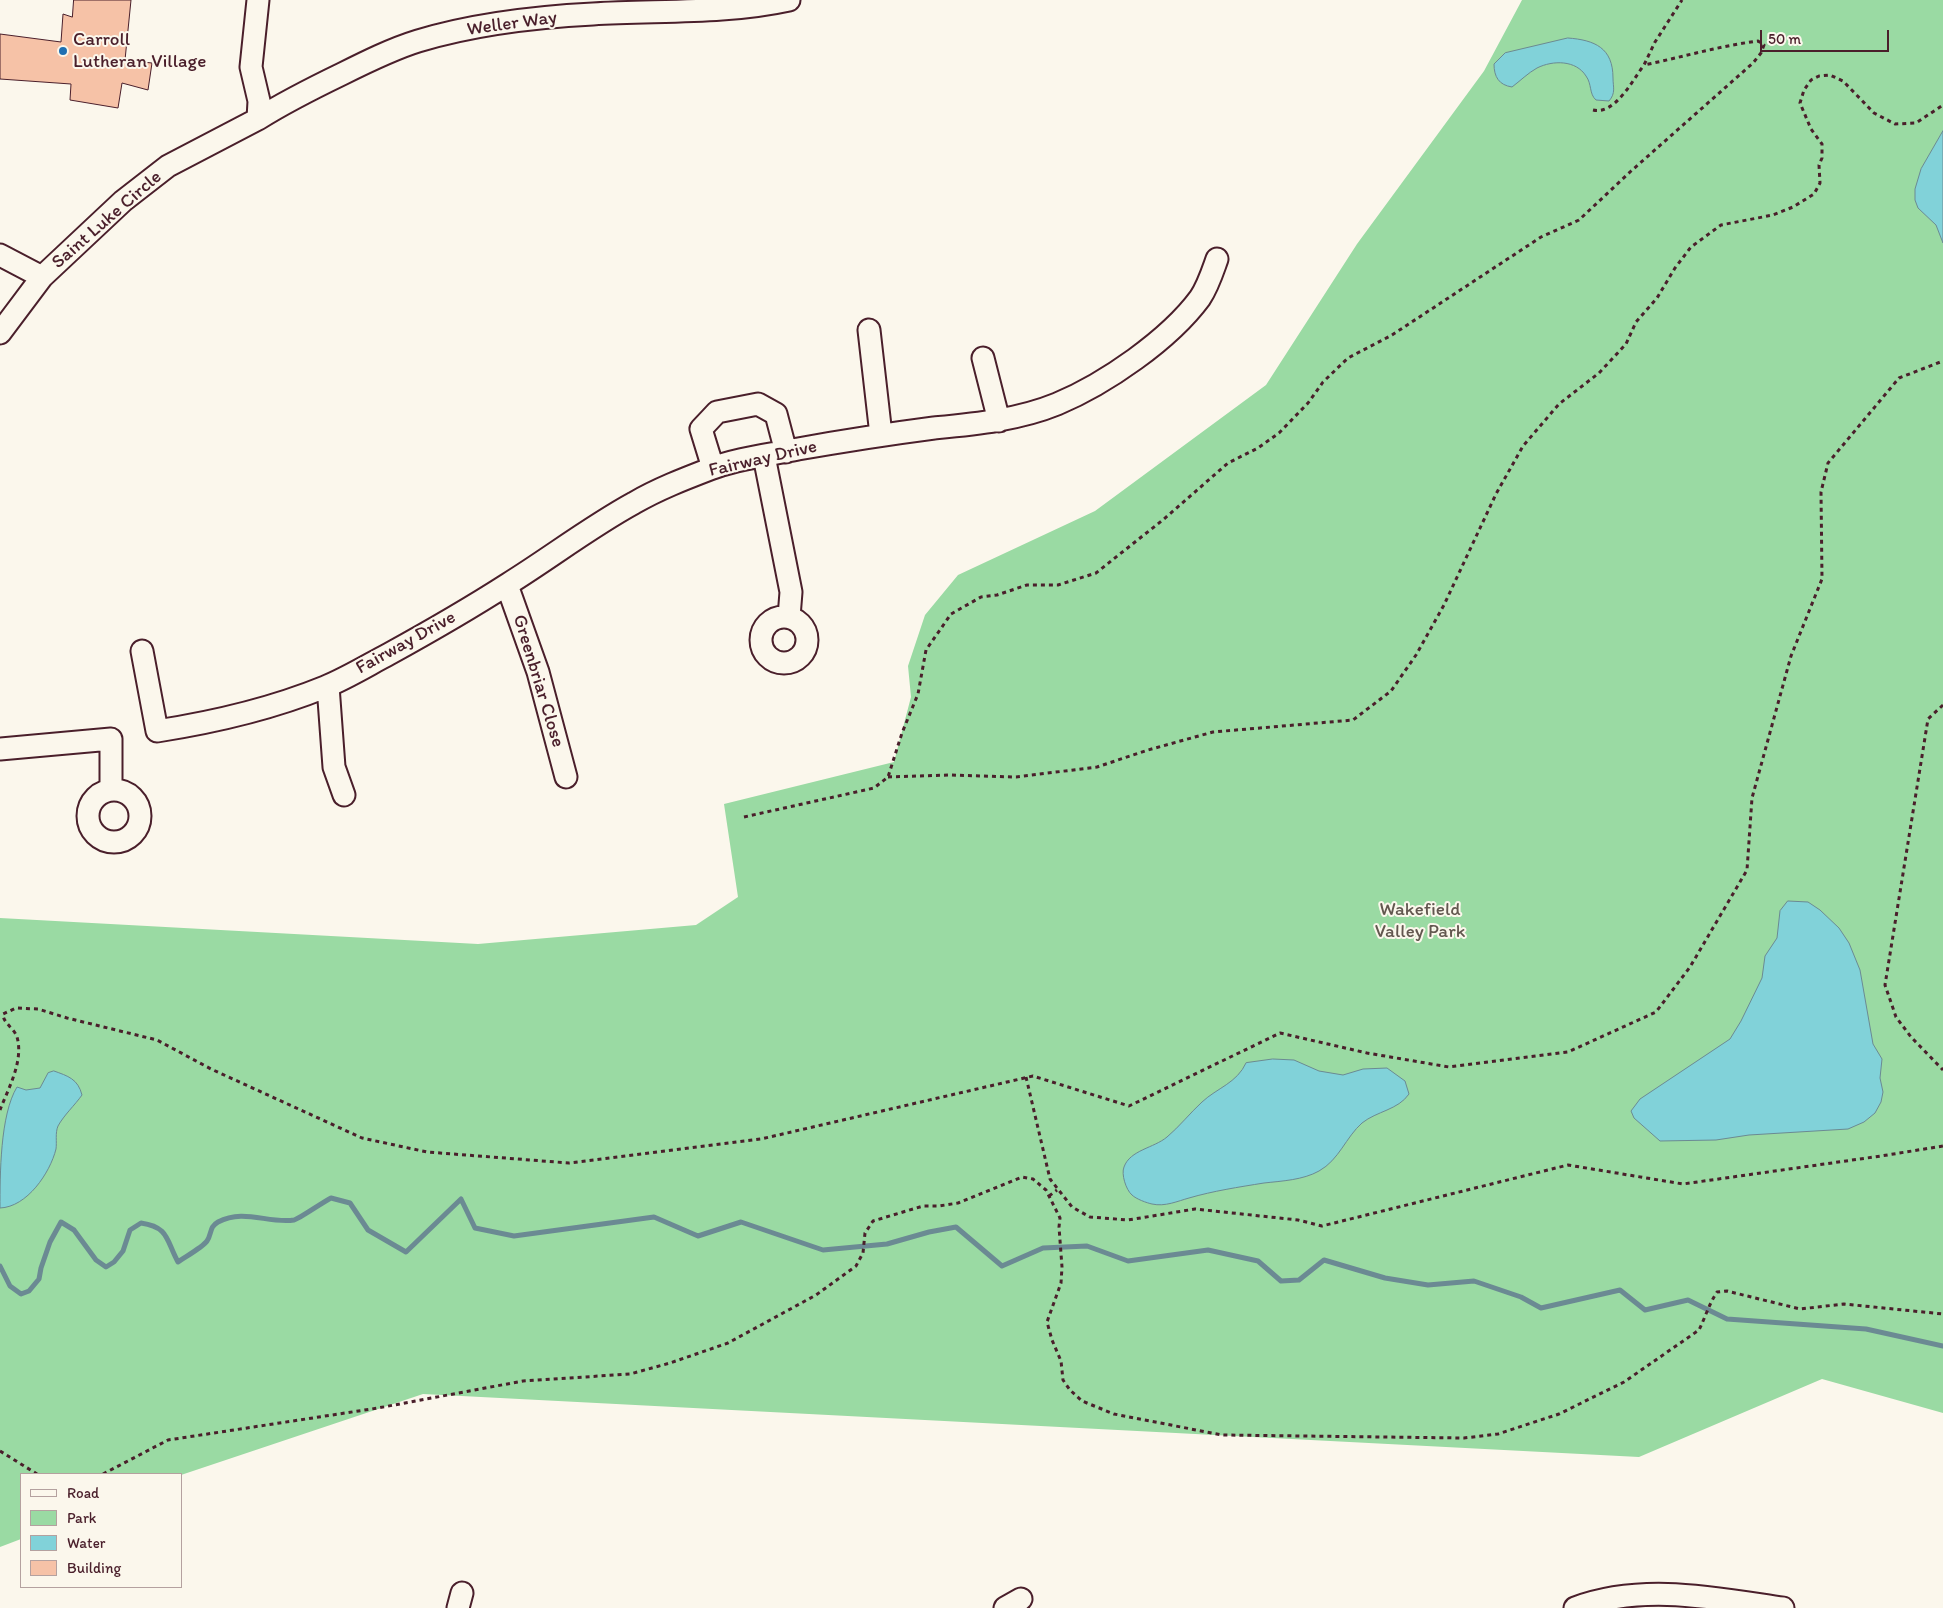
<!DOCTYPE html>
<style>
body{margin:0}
#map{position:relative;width:1943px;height:1608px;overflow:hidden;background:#fbf7ec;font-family:Itim,sans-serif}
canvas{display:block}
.legend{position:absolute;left:20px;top:1473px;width:162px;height:115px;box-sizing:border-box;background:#fbf7ec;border:1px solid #b4a19f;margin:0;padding:6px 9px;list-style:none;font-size:15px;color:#4a1f2b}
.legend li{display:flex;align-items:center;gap:10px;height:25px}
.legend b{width:25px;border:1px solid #b4a19f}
.scale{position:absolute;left:1760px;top:30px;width:129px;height:22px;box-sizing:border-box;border:2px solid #4a1f2b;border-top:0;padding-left:6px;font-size:15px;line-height:18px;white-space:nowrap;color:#4a1f2b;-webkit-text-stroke:4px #fbf7ec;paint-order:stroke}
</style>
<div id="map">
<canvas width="1943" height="1608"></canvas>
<ul class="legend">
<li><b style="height:6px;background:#fbf7ec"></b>Road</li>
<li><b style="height:14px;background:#9adaa3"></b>Park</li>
<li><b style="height:14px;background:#81d2d9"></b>Water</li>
<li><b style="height:14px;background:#f6c2a7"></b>Building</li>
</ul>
<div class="scale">50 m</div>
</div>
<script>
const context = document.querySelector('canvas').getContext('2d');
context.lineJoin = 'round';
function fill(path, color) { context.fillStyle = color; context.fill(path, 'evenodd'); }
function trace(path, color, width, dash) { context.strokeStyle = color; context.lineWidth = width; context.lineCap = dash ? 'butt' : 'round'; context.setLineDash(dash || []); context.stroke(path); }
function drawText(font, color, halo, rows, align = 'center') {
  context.font = font + ' Itim,sans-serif'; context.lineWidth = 4; context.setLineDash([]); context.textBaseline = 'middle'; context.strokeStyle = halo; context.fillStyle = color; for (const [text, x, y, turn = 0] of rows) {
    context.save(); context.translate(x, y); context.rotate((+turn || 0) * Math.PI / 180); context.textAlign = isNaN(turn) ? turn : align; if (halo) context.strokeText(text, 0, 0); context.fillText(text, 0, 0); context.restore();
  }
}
const green = new Path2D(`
 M1522 0H1943V1413L1822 1379 1639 1457 423 1394 181 1475 21 1474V1539L0 1547V918L478 944 696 925 738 897 724 804 894 762 911 697 908 666 925 615 958 575 1095 511 1266 385 1357 244 1484 71Z`);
const water = new Path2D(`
 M1568 38C1595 40 1613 48 1613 78 1613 87 1616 93 1609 101L1596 100C1589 94 1592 84 1586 76 1576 60 1553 60 1537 68 1528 73 1520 81 1512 87 1499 85 1494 77 1494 64L1505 53Z
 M1943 131V243L1936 225 1918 208 1915 200V189L1921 169Z
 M1788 901 1808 902 1820 910 1839 928 1849 943 1860 970 1873 1044 1882 1059 1880 1078 1883 1092 1881 1102 1875 1113 1864 1122 1848 1129 1749 1135 1716 1140 1660 1141 1634 1118 1631 1111 1640 1099 1730 1039 1741 1021 1762 978 1765 956 1777 938 1780 911Z
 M1273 1059 1294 1060 1319 1071 1343 1075 1363 1069 1387 1068 1405 1081 1409 1094C1398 1110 1377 1111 1362 1123 1346 1137 1339 1160 1319 1171 1303 1180 1282 1181 1264 1183 1239 1187 1213 1191 1189 1198 1178 1201 1165 1207 1152 1204 1147 1203 1136 1199 1132 1195 1126 1190 1121 1174 1124 1167 1130 1150 1154 1148 1167 1137 1179 1127 1190 1113 1202 1102 1217 1088 1237 1083 1246 1063Z
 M54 1071C68 1076 78 1079 82 1095 75 1105 64 1115 58 1126 55 1133 57 1142 56 1149 50 1173 27 1207 0 1208 0 1175 0 1115 17 1087L26 1090 40 1088 48 1073Z`);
const stream = new Path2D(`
 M0 1266 10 1286 21 1294 29 1291 39 1279 41 1268 50 1242 61 1222 74 1230 96 1260 106 1267 114 1262 123 1251 130 1230 141 1223C169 1227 166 1240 178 1262 185 1257 203 1247 207 1241 212 1234 209 1227 218 1222 244 1208 268 1224 294 1220 299 1219 323 1202 331 1198L350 1203 368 1230 406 1252 461 1199 475 1228 514 1236 654 1217 698 1236 741 1222 823 1250 887 1244 929 1232 956 1227 1002 1266 1043 1248 1087 1246 1128 1261 1208 1250 1258 1261 1281 1281 1299 1280 1324 1260 1385 1278 1428 1285 1474 1281 1521 1297 1541 1308 1620 1290 1645 1310 1688 1300 1727 1319 1866 1329 1943 1346`);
const building = new Path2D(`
 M74 0H131L125 60 152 63 148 90 122 83 118 108 70 100 71 84 0 79V34L61 42 63 14 72 17Z`);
const path = new Path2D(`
 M1593 110C1615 115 1632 81 1644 65
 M1943 705 1928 719 1885 985 1896 1017 1911 1037 1943 1070
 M888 777 950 775 1016 777 1097 767 1148 750 1213 732 1353 720 1391 691 1416 655 1444 605 1496 494 1523 446 1559 404 1599 373 1626 344 1636 322 1657 298 1675 268 1691 247 1721 225 1773 215 1793 207 1814 194 1820 183 1819 165 1822 158V144L1811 129 1800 103 1804 90 1811 80 1819 76 1830 75 1843 81 1874 113 1895 124 1916 123 1943 105
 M744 817 874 788 888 777 902 733 918 694 926 650 951 614 981 597 997 595 1027 585H1058L1096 573 1164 519 1228 463 1258 448 1279 433 1308 403 1323 382 1348 358 1392 335 1541 237 1579 220 1630 172 1753 63 1761 53 1764 45 1758 41C1719 46 1683 57 1644 65L1655 42 1682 0
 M1026 1077 1050 1179 1072 1207 1090 1217 1128 1220 1195 1209 1298 1220 1322 1226 1568 1165 1683 1184 1881 1156 1943 1146
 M0 1110C8 1089 24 1061 17 1037 14 1028 3 1023 3 1014L16 1008 38 1009 67 1018 157 1040 211 1069 362 1138 427 1152 569 1163 761 1139 1033 1076 1129 1106 1280 1033 1367 1053 1449 1067 1568 1052 1656 1012 1690 967 1747 870 1752 798 1791 656 1822 579 1821 492 1828 463 1899 378 1943 361
 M1049 1196 1057 1190
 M0 1451 37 1474
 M103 1474 168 1440 378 1408 523 1381 630 1374 670 1363 728 1343 816 1295 856 1266 863 1253 865 1233 873 1221 923 1206H939L958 1203 1022 1177 1033 1179 1046 1190 1060 1218 1059 1227 1062 1267 1061 1283 1047 1322 1052 1340 1061 1361 1063 1380 1070 1390 1082 1401 1114 1414 1222 1435 1464 1438 1498 1434 1559 1414 1624 1382 1699 1330C1705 1318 1709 1304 1717 1292L1727 1291 1800 1309 1844 1304 1943 1314`);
const minor = new Path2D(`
 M258 119C285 102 313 88 342 74 366 62 392 49 418 41 474 24 535 17 593 14 659 10 725 14 789 0
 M0 255 42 277
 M869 330 881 435
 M0 333 42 277 123 201 168 166 258 119 259 101 251 67 258 0
 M983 358 999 421
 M764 456 791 592 789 617
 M713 468 701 429 717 412 758 404 776 414 786 452
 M507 585 538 672 566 777
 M761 640a23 23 0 1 1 46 0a23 23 0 1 1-46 0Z
 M142 651 157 731C215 722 271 709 325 687 347 678 368 665 389 654 429 632 469 609 508 584 550 558 590 527 634 503 658 489 684 479 710 469 738 458 769 455 798 449 843 441 888 434 934 428 975 424 1018 420 1057 404 1105 384 1169 340 1200 298 1208 286 1212 273 1217 259
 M328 686 334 767 344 795
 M0 749 111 739V790
 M88 816a26 26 0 1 1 52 0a26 26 0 1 1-52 0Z
 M458 1608 462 1593
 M1005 1608 1021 1599
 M1575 1608C1642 1583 1714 1598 1783 1608`);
const markers = [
 [63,51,5,"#1f6fb2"]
];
const streetNames = [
 ["Weller Way",512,24,-8],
 ["Saint Luke Circle",107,220,-41],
 ["Fairway Drive",763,459,-13],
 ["Fairway Drive",406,643,-29],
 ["Greenbriar Close",538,681,73]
];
const poiNames = [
 ["Carroll",73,40],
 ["Lutheran Village",73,62]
];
const parkNames = [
 ["Wakefield",1420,910],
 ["Valley Park",1420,932]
];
fill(green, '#9adaa3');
fill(water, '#81d2d9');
trace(water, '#6b8a93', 1);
trace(stream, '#6b8a93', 5);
fill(building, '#f6c2a7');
trace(building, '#4a1f2b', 1);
trace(minor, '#4a1f2b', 25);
trace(path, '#4a1f2b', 3, [4, 4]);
trace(minor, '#fbf7ec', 21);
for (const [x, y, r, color] of markers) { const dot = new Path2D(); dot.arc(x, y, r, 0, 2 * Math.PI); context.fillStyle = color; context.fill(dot); trace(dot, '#fbf7ec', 2); }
drawText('19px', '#4a1f2b', '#fbf7ec', streetNames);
drawText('19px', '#4a1f2b', '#fbf7ec', poiNames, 'left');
drawText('19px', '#62574f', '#fbf7ec', parkNames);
</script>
